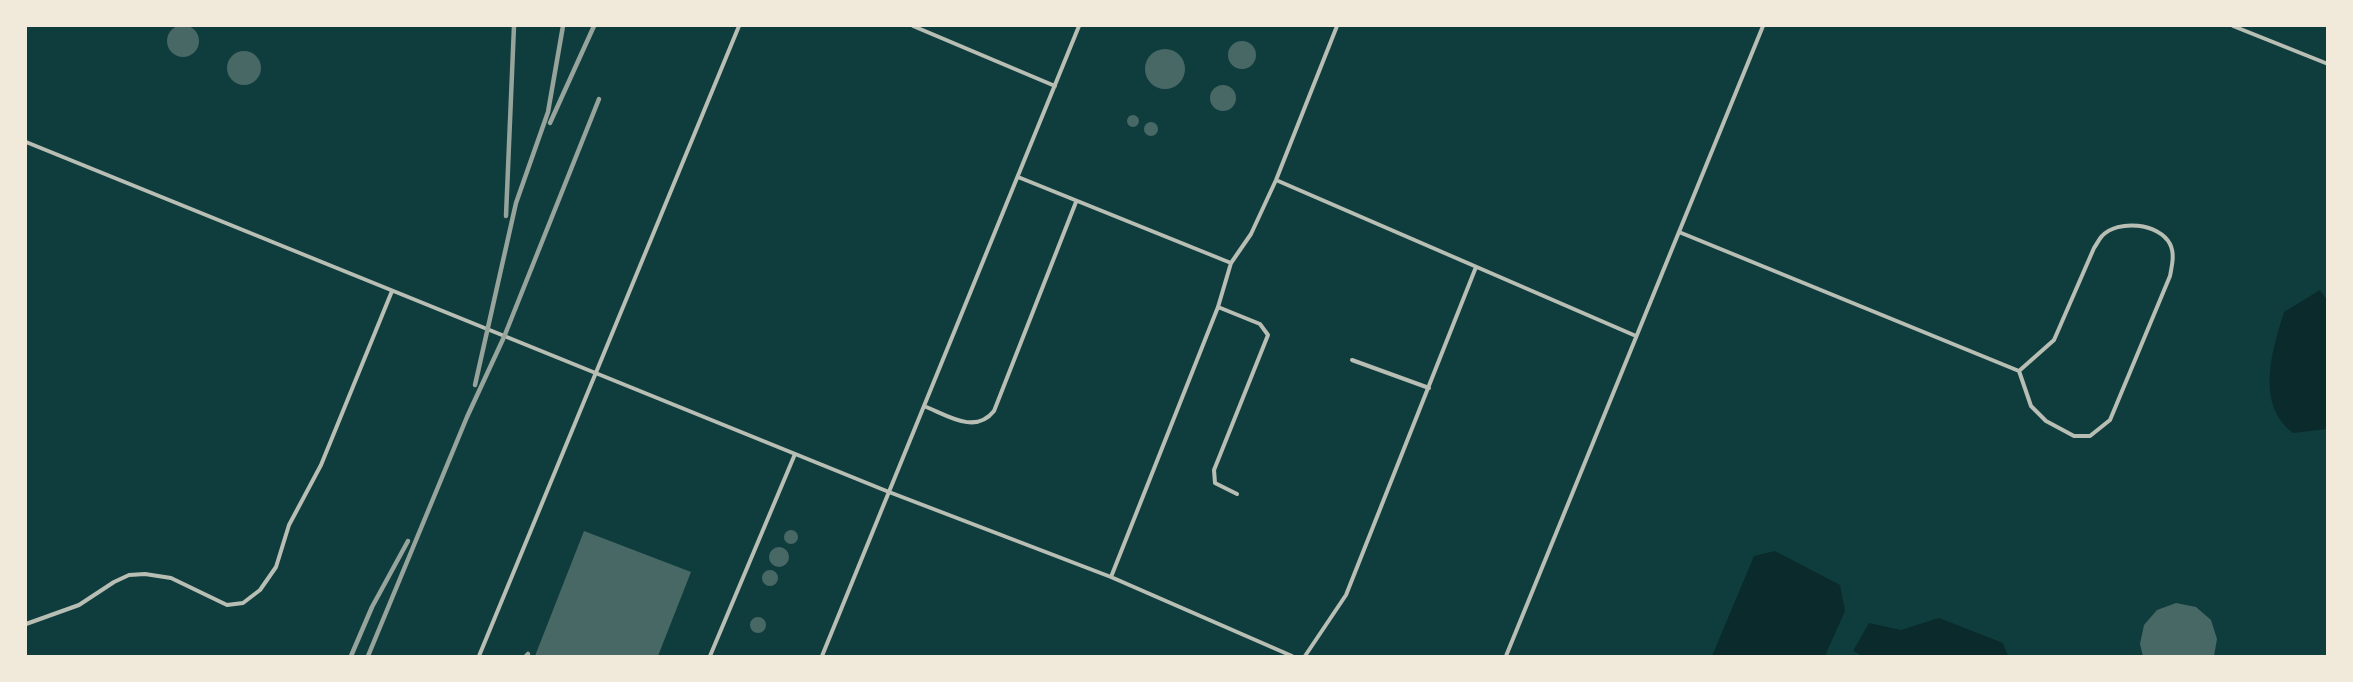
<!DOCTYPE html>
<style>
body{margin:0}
#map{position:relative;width:2353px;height:682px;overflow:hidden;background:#0f3d3e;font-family:Roboto,sans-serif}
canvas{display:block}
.frame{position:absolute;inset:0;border:27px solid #f1e9da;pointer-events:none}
</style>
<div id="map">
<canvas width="2353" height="682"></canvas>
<div class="frame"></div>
</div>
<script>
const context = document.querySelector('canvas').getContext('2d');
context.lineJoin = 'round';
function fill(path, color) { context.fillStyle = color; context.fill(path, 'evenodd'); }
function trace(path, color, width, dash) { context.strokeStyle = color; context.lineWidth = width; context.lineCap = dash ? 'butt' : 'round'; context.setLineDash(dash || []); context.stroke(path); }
const water = new Path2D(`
 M2320 290 2327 300V429L2293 433C2255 404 2272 351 2284 312Z
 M1775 551 1840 585 1845 611 1825 656H1712L1754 556Z
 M1939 618 2003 643 2008 656H1863L1853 651 1869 623 1901 630Z`);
const building = new Path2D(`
 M167 41a16 16 0 1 1 32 0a16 16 0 1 1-32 0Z
 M1228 55a14 14 0 1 1 28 0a14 14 0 1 1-28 0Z
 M1145 69a20 20 0 1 1 40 0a20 20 0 1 1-40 0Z
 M227 68a17 17 0 1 1 34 0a17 17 0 1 1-34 0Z
 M1210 98a13 13 0 1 1 26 0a13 13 0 1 1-26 0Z
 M1127 121a6 6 0 1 1 12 0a6 6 0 1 1-12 0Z
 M1144 129a7 7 0 1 1 14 0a7 7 0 1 1-14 0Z
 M784 537a7 7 0 1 1 14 0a7 7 0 1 1-14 0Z
 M584 531 691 572 658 656H535Z
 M769 557a10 10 0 1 1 20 0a10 10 0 1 1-20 0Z
 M762 578a8 8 0 1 1 16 0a8 8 0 1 1-16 0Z
 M2176 603 2196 607 2211 620 2217 639 2214 656H2143L2140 644 2144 625 2157 610Z
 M750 625a8 8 0 1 1 16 0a8 8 0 1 1-16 0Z`);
const service = new Path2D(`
 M913 26 1055 86
 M2233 26 2328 64
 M26 142 889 492 1111 577 1292 656
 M1018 177 1231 263
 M1276 180 1636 336
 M1679 232 2019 371 2031 406 2046 421 2074 436H2090L2110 420 2170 276C2172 265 2175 254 2170 244 2159 223 2118 219 2102 236 2099 239 2097 244 2094 248L2054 340 2019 371
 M1218 307 1260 324 1268 335 1214 470 1215 483 1237 494
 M1352 360 1429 388
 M924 406C947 415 975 435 994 411L1076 202
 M1111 577 1218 307 1231 263 1251 234 1276 180 1337 26
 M26 624 79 605 114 582 129 575 145 574 171 578 227 605 243 603 260 590 276 567 289 525 321 465 392 291
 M479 656 739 26
 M710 656 795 454
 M822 656 1079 26
 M1305 656 1346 595 1476 267
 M1506 656 1763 26`);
const rail = new Path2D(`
 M550 123 594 26
 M506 216 514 26
 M475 385 516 203 548 112 563 26
 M351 656 372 607 408 541
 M368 656 467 417 504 337 599 99
 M526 656 528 654`);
fill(water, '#0a2a2b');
fill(building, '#486865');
trace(service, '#b8beb3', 4);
trace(rail, '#97a49c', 4.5);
</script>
